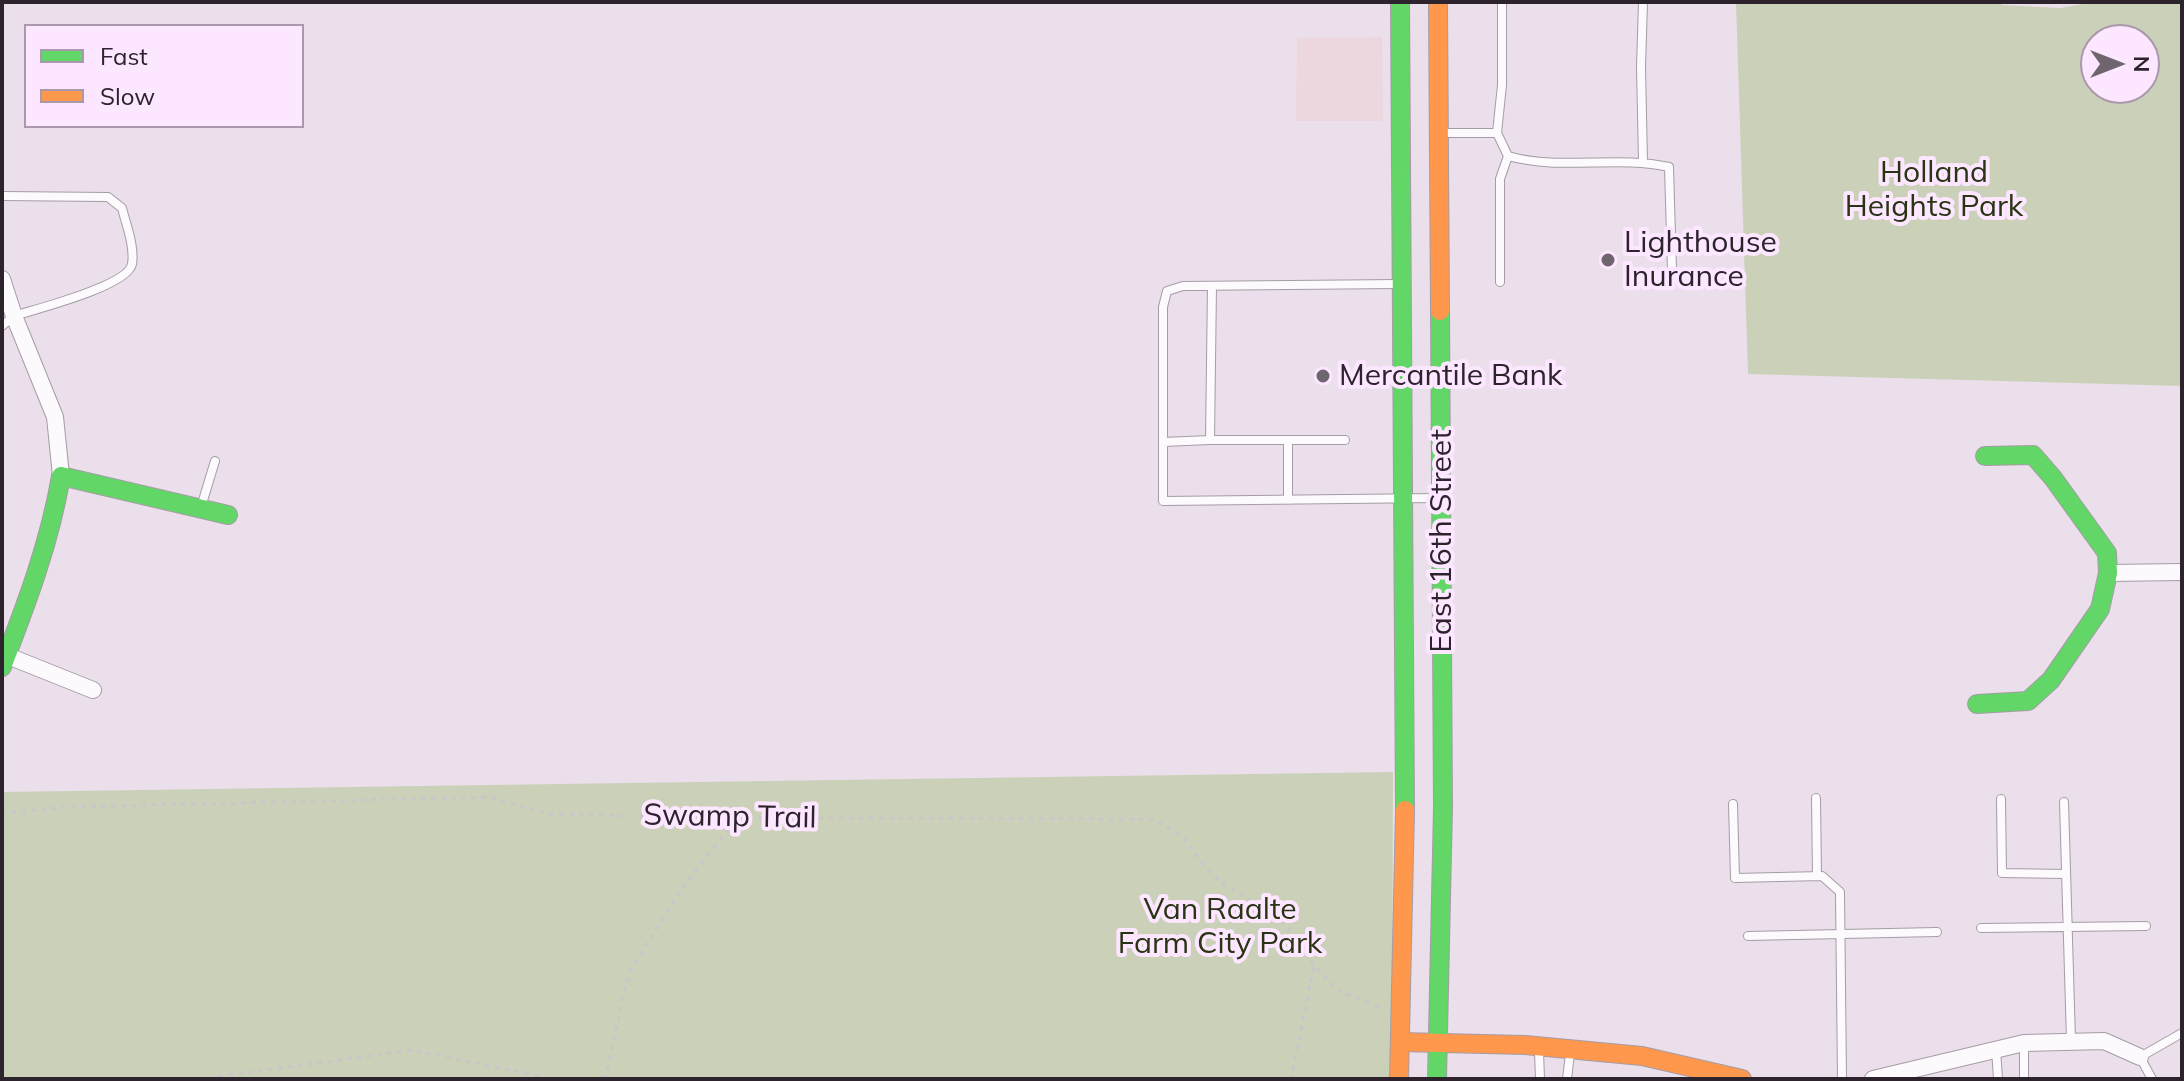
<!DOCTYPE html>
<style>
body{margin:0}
#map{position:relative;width:2184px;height:1081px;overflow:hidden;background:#ebdfec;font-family:Mulish,sans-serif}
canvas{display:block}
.frame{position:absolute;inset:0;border:4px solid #2c232c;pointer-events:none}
.legend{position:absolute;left:24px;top:24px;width:280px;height:104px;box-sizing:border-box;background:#fde6ff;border:2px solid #a998ab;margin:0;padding:10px 14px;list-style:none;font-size:24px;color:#2c232c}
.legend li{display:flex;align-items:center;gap:16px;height:40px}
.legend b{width:40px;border:2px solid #a998ab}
.north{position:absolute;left:2080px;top:24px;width:80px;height:80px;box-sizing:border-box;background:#fde6ff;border:2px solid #a998ab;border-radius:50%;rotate:90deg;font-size:22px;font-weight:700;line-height:32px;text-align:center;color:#2c232c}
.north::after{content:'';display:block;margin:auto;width:28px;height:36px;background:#6f656f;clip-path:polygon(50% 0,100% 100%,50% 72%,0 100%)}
</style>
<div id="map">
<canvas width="2184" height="1081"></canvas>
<div class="frame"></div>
<ul class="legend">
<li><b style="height:10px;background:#63d668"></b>Fast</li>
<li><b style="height:10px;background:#ff974d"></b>Slow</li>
</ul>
<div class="north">N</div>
</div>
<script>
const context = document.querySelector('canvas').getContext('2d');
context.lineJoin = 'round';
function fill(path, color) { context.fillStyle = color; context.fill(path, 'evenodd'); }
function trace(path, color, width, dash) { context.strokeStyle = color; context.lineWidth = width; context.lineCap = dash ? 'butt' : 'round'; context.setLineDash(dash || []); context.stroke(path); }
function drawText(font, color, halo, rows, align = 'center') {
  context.font = font + ' Mulish,sans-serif'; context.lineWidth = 8; context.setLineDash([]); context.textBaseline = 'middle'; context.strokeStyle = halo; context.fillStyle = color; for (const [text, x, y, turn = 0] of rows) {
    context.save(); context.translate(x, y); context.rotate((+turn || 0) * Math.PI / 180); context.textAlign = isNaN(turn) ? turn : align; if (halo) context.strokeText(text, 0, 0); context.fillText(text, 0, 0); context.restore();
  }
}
const industrial = new Path2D(`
 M1382 37 1383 121H1296L1297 38Z`);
const green = new Path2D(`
 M1736 2H2000L2002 5 2060 8 2089 3 2182 2V386L1748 374ZM2096 40H2144V88H2096Z
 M1393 772 1392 1079H2V792Z`);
const path = new Path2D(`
 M2 813 69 807 490 797 550 814 708 818 1153 819 1182 836 1204 865 1221 883 1273 912 1295 935 1314 965 1337 990 1381 1008
 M199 1079 413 1050 553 1079
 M605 1079 629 972 681 889 736 820
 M1291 1079 1314 965`);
const lane = new Path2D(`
 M1643 2 1641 67 1643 162
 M1443 133H1497L1502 85V2
 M1497 133 1508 156C1561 171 1616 155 1669 167L1672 270
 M2 196 108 197 122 208C126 224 135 247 132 264 128 286 36 309 14 316L2 326
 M1500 282V179L1508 156
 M1397 284 1183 286 1167 291 1163 307V501L1437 498
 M1212 286 1210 440H1345
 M1163 442 1210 440
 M1288 500V440
 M201 507 215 461
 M1816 798 1817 876
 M2001 799 2002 873 2066 874
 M2064 802 2071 1041
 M1733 804 1735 878 1822 876 1840 892 1842 1079
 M1981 928 2146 926
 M1748 936 1937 932
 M1996 1049 1998 1079
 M1539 1051 1540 1079
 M1567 1079 1570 1054
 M2024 1079V1044
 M2152 1079 2140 1057 2182 1033`);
const street = new Path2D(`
 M2 279 14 316 55 417 61 476
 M2108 573 2182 572
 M8 656 93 690
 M1873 1079 2024 1043 2104 1041 2140 1057`);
const fast = new Path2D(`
 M1400 2 1405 810
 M2 667C26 605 50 542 61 476L228 515
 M1977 704 2028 701 2051 680 2100 609 2108 573 2107 553 2053 478 2033 455 1985 456
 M1437 1079 1443 807 1440 311`);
const slow = new Path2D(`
 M1438 2 1440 311
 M1400 1042 1525 1045 1642 1056 1742 1079
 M1399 1079 1405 810`);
const markers = [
 [1608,260,8,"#6f656f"],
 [1323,376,8,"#6f656f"]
];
const parkNames = [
 ["Holland",1934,173],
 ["Heights Park",1934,207],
 ["Van Raalte",1220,910],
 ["Farm City Park",1220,944]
];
const poiNames = [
 ["Lighthouse",1624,243],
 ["Inurance",1624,277],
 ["Mercantile Bank",1339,376]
];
const streetNames = [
 ["East 16th Street",1442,541,-90],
 ["Swamp Trail",730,817,1]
];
fill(industrial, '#ebd7dd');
fill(green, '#cad1b8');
trace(lane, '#a59ca6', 10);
trace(street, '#a59ca6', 18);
trace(fast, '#a59ca6', 20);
trace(slow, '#a59ca6', 20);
trace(path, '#c9c5c9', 3, [4, 6]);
trace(lane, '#fcfafc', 8);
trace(street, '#fcfafc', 16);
trace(fast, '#63d668', 18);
trace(slow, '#ff974d', 18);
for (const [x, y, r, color] of markers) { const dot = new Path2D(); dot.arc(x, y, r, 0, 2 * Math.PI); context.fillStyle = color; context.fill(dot); trace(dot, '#fde6ff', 3); }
drawText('30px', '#293413', '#fde6ff', parkNames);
drawText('30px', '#2c232c', '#fde6ff', poiNames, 'left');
drawText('30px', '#2c232c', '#fde6ff', streetNames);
</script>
